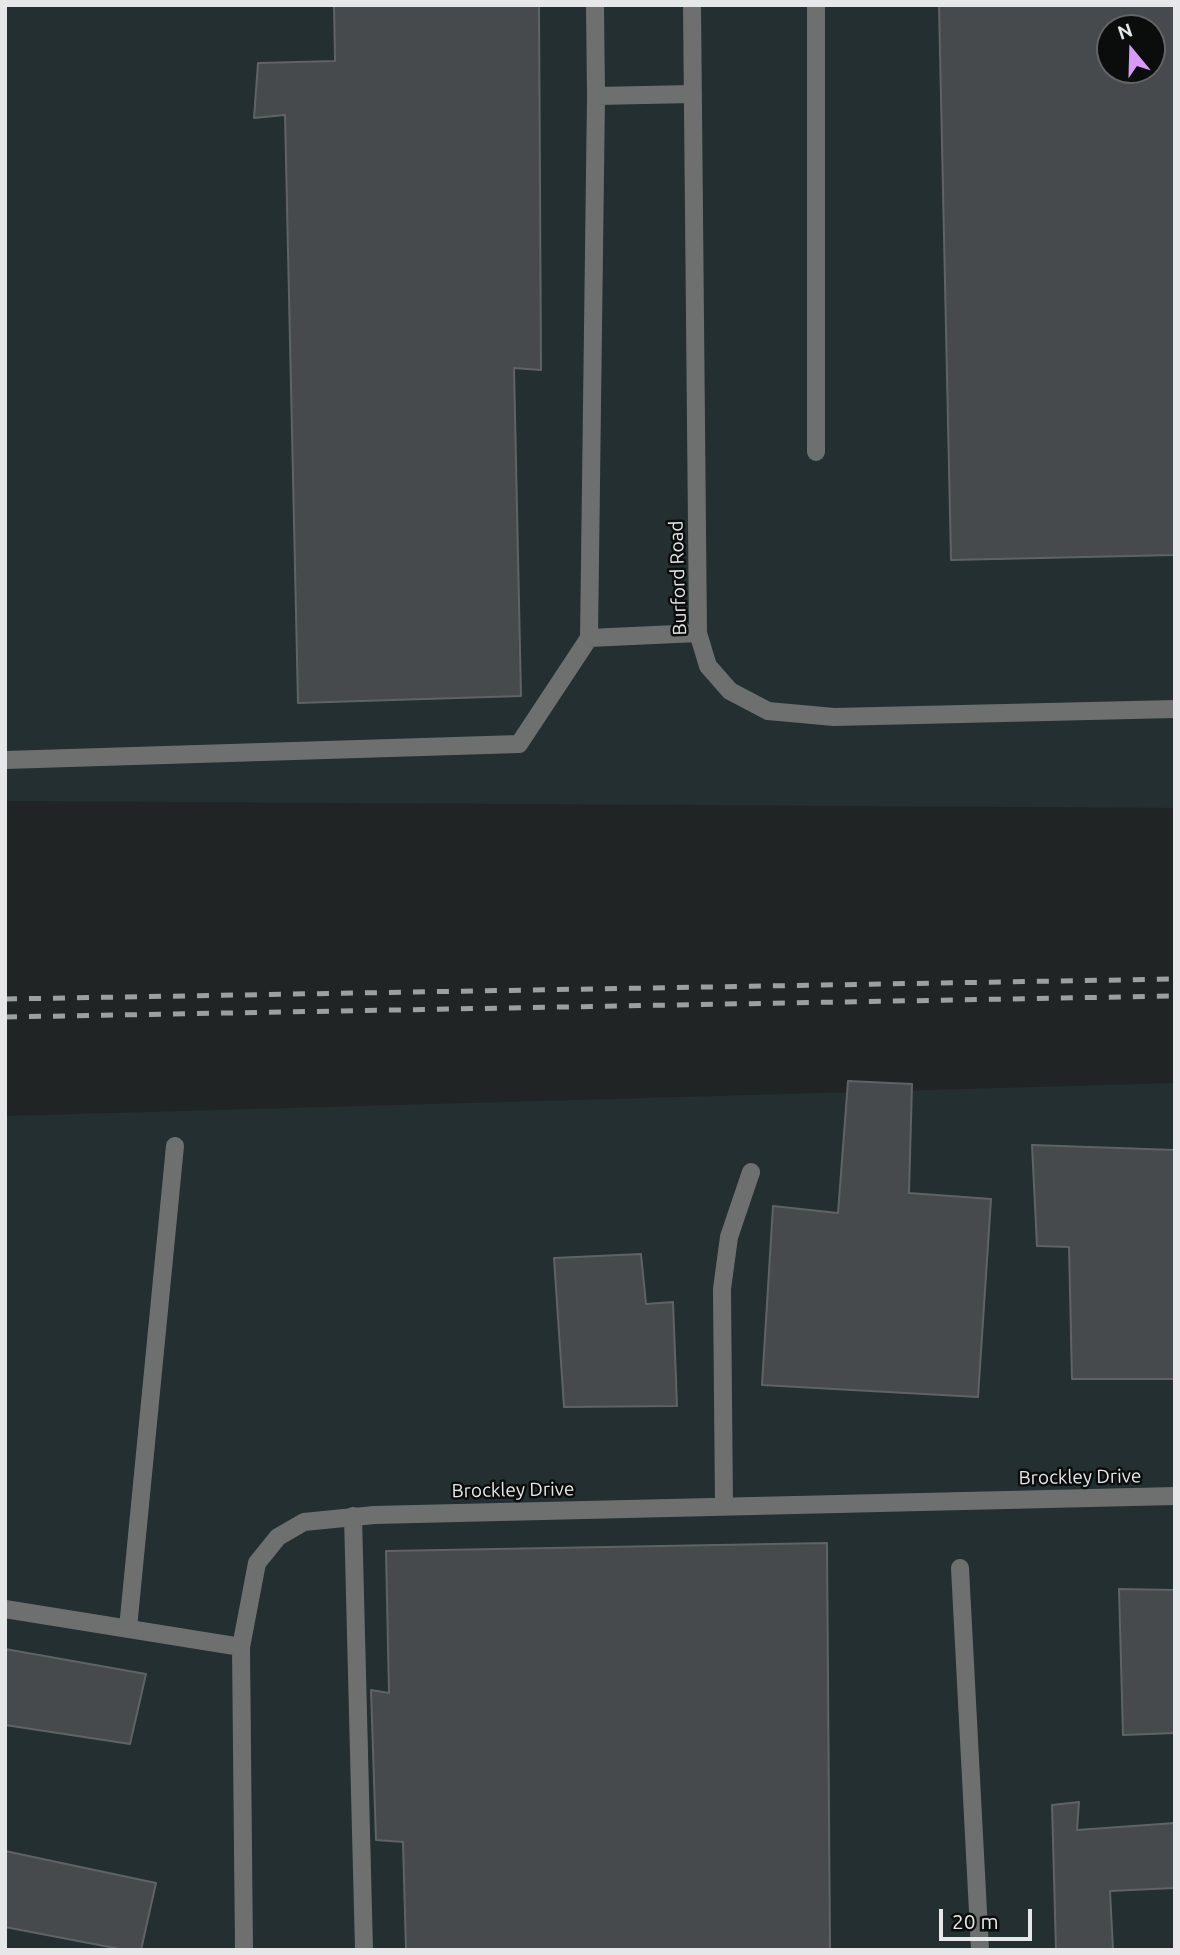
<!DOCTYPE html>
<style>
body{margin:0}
#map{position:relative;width:1180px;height:1955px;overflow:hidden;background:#202425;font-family:Ubuntu,sans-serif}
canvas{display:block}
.frame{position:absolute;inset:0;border:7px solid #e5e7e8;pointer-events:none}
.north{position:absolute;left:1096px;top:14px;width:70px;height:70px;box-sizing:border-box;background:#0b0d0d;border:2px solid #626465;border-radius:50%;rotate:341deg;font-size:19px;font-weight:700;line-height:28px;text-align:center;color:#e5e7e8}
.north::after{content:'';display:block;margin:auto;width:24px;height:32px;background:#d89af8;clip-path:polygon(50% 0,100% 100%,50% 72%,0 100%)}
.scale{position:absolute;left:939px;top:1909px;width:93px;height:32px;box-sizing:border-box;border:4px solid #e5e7e8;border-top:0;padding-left:9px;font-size:21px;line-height:24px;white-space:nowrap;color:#e5e7e8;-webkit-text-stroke:5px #0b0d0d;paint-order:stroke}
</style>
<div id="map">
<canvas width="1180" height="1955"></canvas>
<div class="frame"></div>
<div class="north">N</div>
<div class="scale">20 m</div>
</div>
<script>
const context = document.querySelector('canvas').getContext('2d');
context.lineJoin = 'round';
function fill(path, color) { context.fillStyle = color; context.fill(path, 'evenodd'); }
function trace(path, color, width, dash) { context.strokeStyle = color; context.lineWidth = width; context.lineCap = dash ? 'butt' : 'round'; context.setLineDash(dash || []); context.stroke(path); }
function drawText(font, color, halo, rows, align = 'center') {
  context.font = font + ' Ubuntu,sans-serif'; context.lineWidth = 5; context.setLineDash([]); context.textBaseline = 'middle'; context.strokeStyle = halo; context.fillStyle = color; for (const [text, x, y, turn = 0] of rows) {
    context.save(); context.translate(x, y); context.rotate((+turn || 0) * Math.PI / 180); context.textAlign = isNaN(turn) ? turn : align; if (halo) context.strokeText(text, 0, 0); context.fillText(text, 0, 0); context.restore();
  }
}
const built = new Path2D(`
 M5 5H1175V808L5 801ZM1110 28H1152V70H1110Z
 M1175 1083V1950H5V1116Z`);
const building = new Path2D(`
 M334 5H539L541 370 514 368 521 696 298 703 285 115 254 118 258 63 335 61Z
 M939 5H1175V555L951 560ZM1110 28H1152V70H1110Z
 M848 1081 912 1084 909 1193 991 1199 978 1397 762 1385 773 1206 838 1213Z
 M1032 1145 1175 1150V1379H1072L1069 1247 1037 1246Z
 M641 1254 646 1304 673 1302 677 1406 564 1407 554 1258Z
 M827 1543 830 1950H406L403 1842 376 1840 371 1690 389 1693 386 1551Z
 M1119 1589 1175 1590V1733L1123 1735Z
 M5 1649 146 1674 130 1744 5 1725Z
 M1079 1802 1077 1830 1175 1823V1888L1110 1891 1113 1950H1056L1052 1805Z
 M5 1851 156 1883 141 1950H125L5 1927Z`);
const minor = new Path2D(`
 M692 5 698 633 708 666 730 691 768 711 834 717 1175 709
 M596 96 693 94
 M816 452V5
 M589 638 698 633
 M5 760 519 744 589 638 596 96 595 5
 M724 1506 722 1289 729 1237 751 1172
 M353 1516 364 1950
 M960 1568 980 1950
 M5 1609 241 1647
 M128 1628 175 1146
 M244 1950 241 1647 257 1563 278 1537 304 1522 374 1515 1175 1496`);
const rail = new Path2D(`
 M5 999 1175 979
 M5 1017 1175 996`);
const streetNames = [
 ["Burford Road",678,578,-92],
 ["Brockley Drive",1080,1477,-1],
 ["Brockley Drive",513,1490,-1]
];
fill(built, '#232f31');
fill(building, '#464a4c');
trace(building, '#5f6365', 2);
trace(minor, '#6e7070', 18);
trace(rail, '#9da0a1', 5, [12, 12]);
drawText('19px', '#e5e7e8', '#0b0d0d', streetNames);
</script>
